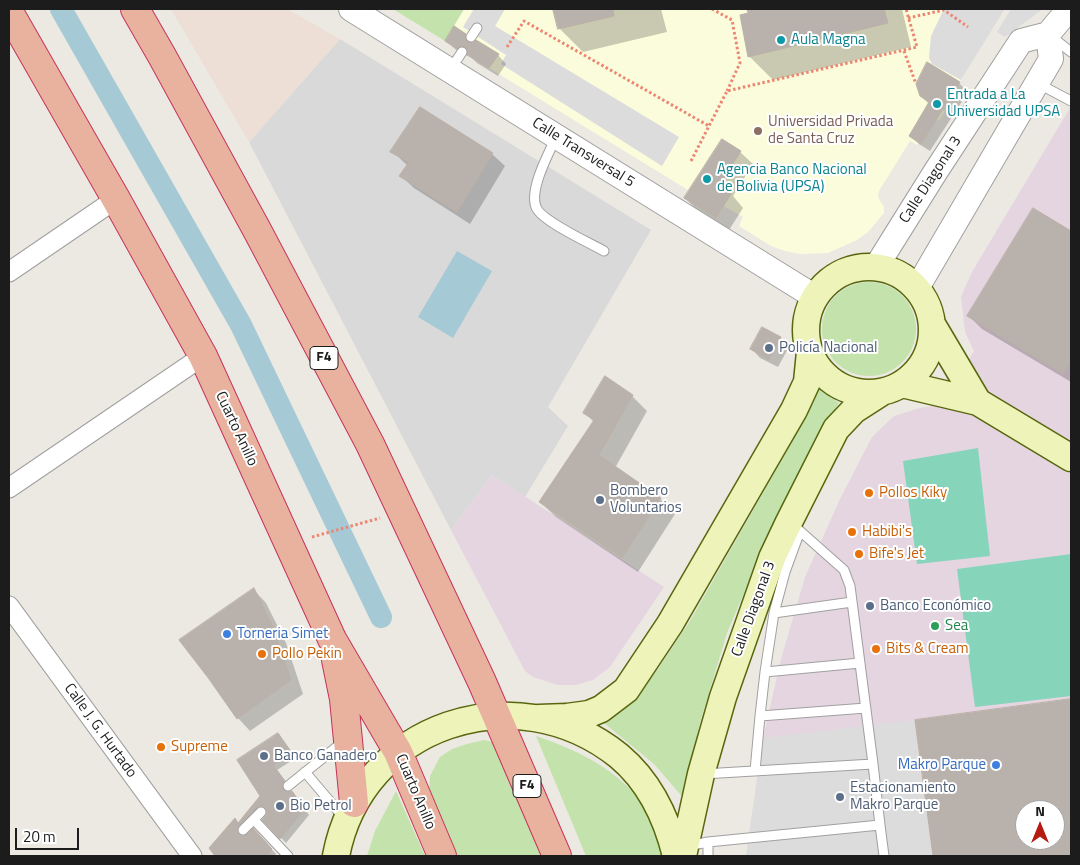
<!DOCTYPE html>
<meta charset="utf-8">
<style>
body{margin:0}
#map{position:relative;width:1080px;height:865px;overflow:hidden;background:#ece9e2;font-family:"Titillium Web",sans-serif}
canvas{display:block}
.frame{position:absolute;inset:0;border:10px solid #1c1c1c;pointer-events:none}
.north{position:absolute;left:1015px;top:800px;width:50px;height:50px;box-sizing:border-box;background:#fff;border:1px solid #a4a4a4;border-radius:50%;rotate:0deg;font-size:14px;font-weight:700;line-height:20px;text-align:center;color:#1c1c1c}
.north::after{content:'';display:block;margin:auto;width:18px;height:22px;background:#b61b12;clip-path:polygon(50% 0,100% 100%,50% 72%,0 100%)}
.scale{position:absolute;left:15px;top:828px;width:64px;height:22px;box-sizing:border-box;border:2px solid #1c1c1c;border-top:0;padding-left:6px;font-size:15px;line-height:18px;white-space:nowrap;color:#1c1c1c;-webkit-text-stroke:4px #fff;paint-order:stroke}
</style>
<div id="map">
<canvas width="1080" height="865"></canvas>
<div class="frame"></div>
<div class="north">N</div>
<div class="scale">20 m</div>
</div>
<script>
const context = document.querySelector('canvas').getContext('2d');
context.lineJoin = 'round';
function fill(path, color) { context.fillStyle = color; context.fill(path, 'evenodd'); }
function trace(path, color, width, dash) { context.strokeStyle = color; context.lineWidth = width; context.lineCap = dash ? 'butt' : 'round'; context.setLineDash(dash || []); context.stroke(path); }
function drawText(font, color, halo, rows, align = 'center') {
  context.font = font + ' "Titillium Web",sans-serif'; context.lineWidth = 4; context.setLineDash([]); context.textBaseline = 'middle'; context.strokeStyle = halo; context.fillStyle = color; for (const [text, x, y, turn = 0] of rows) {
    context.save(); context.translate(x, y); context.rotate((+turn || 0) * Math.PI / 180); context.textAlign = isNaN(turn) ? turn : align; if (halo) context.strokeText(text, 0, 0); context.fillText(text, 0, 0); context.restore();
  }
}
const residential = new Path2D(`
 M340 39 651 230 548 407 568 426 525 497 492 475 451 530 249 142Z`);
const industrial = new Path2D(`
 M1071 106V856H746L763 738 781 659 805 577 840 499 872 437 894 416 920 408 941 405 974 351 965 332 961 297 972 272ZM1025 810H1055V840H1025Z
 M492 475 664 587 610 667 593 680 576 685H558L533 677 525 671 451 530Z`);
const education = new Path2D(`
 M464 9H1005L944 107 942 106 941 109 945 111 939 121 933 117 917 145 910 141 879 191 878 197 884 207V213L868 232 857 240 828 253 800 254 785 251 771 246 739 226 743 217 724 206 716 218 684 198 688 190 445 41Z`);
const military = new Path2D(`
 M171 9H287L340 39 249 142Z`);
const grass = new Path2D(`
 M393 9H464L445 41Z
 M822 329a47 47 0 1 1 94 0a47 47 0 1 1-94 0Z
 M818 388 839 403 807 456 777 516 727 633 699 726 686 801 654 764 604 723 636 696 658 669 690 621 792 442Z
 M536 736C581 751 630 775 652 820 658 831 662 844 666 856H586Z
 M484 740 501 744 553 856H456L429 793 430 776 440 757 452 749 467 744Z
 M396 791 425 856H367L375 831Z`);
const pitch = new Path2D(`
 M978 448 990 556 917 564 903 461Z
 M1071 554V696L975 707 957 569Z`);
const parking = new Path2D(`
 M474 9H505L495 26 679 137 662 166 501 64 506 55 463 27Z
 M944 9H1005L961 80 932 64 929 58 931 36Z
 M1011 9H1043L1005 37 997 32Z
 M915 720 933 856H746L763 738Z`);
const water = new Path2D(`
 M457 251 492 271 453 338 418 317Z`);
const shadow = new Path2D(`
 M555 9H661L667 32 583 52 559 28Z
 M761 9H902L911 47 773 80 749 56V11Z
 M465 35 474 44 498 55 506 64 498 76 477 63 468 54 466 56 455 49 446 41Z
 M959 83 968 92 930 151 919 144 910 136 929 104 921 96Z
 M392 151 492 154 505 166 470 224 414 188 401 176 408 166Z
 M740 152 753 164 733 196 743 208 729 230 698 211 685 198Z
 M1033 210 1071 232V382L982 329 969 316Z
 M780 338 789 347 778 367 760 358 752 349Z
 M632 396 647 411 615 468 660 499 675 514 638 572 556 517 540 502 594 422 585 413Z
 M254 590 266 603 286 643 303 694 250 731 238 718Z
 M1071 701V856H934L916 721ZM1025 810H1055V840H1025Z
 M278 734 296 758 277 770 289 786 286 790 287 793 296 797 309 815 286 843 264 820 268 815V810L262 812 243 831 241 837H244L253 830 276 854 275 856H216L210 848 239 824 262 796Z`);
const canal = new Path2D(`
 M61 9 241 325 381 617`);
const building = new Path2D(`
 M553 9H613L614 16 558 29Z
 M747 9H884L888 23 748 57 740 15 748 13Z
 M454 26 466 34 465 39 468 42 473 43 476 40 499 54 489 68 467 55 468 50 465 47 460 46 457 49 445 41Z
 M927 62 960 82 921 144 909 136 929 102 920 96 916 84Z
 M420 107 493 153 457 212 399 176 409 162 390 152Z
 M722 139 741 151 720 184 728 190 727 191 731 194 716 218 684 198Z
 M1033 208 1071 231V361L1063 374 967 316Z
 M762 327 781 337 769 360 750 349Z
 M605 376 633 395 599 455 661 498 622 558 539 502 594 420 583 413Z
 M254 588 274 629 291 680 237 719 209 679 179 640Z
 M1071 699V856H933L915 720ZM1025 810H1055V840H1025Z
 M278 733 292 753 273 765 285 781 282 784 283 790 286 792 292 791 305 809 280 839 262 820 267 814 266 808 259 806 239 826 237 831 239 835 244 836 253 828 272 849 266 856H215L209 848 235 818 238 823 260 796 237 760Z`);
const path = new Path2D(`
 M712 9 732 20 740 63 727 91
 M908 18 944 10 968 27
 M507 47 524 21 709 126
 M904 51 916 84
 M691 161 727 91 917 47 906 9
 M312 537 380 518`);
const service = new Path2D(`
 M471 37 477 28
 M1052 37 1071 52
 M450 70 462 52
 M1037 83 1071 101
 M556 137C549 153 529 189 536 207 541 221 590 243 604 251
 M791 523 844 570 850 586 873 764
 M774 613 785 572 800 531
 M765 672 774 613 852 602
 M760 716 765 672 860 663
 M755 771 760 716 866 708
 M305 772 344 818
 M703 774 873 764 880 825
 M288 786 344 741
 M254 820 288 856
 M243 830 261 812
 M708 842V856
 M687 846 708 842 880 825 884 856`);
const minor = new Path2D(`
 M9 272 116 199
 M9 488 203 356
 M9 606 192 856`);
const tertiary = new Path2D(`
 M351 9 815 297
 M876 267 936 171 1021 41 1048 34 1069 9
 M917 288 1051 59 1048 34`);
const secondary = new Path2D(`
 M806 330a63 63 0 1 1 126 0a63 63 0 1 1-126 0Z
 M933 326 978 402
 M902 384 978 402 1071 458
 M539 718 567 717 589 714 601 709 626 690 670 624 794 410 807 382 810 352
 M336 856C361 724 516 673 619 756 650 782 667 819 676 856
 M683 856 701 774 723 697 772 558 789 522 836 429 854 410 882 392`);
const trunk = new Path2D(`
 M135 9 162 56 257 230 370 444 482 682 557 856
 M9 12 116 199 203 356 332 639 398 752 442 856
 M336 660 344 699 354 803`);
const markers = [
 [781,40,5,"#0f9aa8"],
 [937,104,5,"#0f9aa8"],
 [758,131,5,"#8d6e63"],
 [707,179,5,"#0f9aa8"],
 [769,348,5,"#5c6f8a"],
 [869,493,5,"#e8710a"],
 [600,500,5,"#5c6f8a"],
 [852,532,5,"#e8710a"],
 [859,554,5,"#e8710a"],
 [870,606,5,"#5c6f8a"],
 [935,626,5,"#2e9e5b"],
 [227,634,5,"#3f7fe0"],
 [876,649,5,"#e8710a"],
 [262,654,5,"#e8710a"],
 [161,747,5,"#e8710a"],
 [264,756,5,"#5c6f8a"],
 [996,765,5,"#3f7fe0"],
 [840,797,5,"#5c6f8a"],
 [280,806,5,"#5c6f8a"]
];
const shields = [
 [324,358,28],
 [527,786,28]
];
const shieldNames = [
 ["F4",324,358],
 ["F4",527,786]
];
const cultureNames = [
 ["Aula Magna",791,40],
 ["Entrada a La",947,95],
 ["Universidad UPSA",947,112],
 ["Agencia Banco Nacional",717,170],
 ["de Bolivia (UPSA)",717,187]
];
const educationNames = [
 ["Universidad Privada",768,122],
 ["de Santa Cruz",768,139]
];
const streetNames = [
 ["Calle Transversal 5",583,153,32],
 ["Calle Diagonal 3",931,180,-57],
 ["Cuarto Anillo",236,429,65],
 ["Calle Diagonal 3",754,609,-70],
 ["Calle J. G. Hurtado",100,731,54],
 ["Cuarto Anillo",415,792,67]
];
const serviceNames = [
 ["Policía Nacional",779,348],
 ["Bombero",610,491],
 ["Voluntarios",610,508],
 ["Banco Económico",880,606],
 ["Banco Ganadero",274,756],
 ["Estacionamiento",850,788],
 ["Makro Parque",850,805],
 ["Bio Petrol",290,806]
];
const foodNames = [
 ["Pollos Kiky",879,493],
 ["Habibi's",862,532],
 ["Bife's Jet",869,554],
 ["Bits & Cream",886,649],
 ["Pollo Pekin",272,654],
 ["Supreme",171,747]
];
const leisureNames = [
 ["Sea",945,626]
];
const shopNames = [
 ["Torneria Simet",237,634],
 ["Makro Parque",986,765,"right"]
];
fill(residential, '#dad9d9');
fill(industrial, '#e5d5e1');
fill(education, '#fafcdc');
fill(military, '#edded6');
fill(grass, '#c3e2ac');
fill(pitch, '#86d5bb');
fill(parking, '#dcdcdc');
fill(water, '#a6c9d6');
fill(shadow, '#0003');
trace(canal, '#a6c9d6', 22);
fill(building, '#b9b2ac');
trace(building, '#bcb1a6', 1);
trace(service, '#a0a0a0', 11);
trace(minor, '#a0a0a0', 21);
trace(tertiary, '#a0a0a0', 26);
trace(secondary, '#58670e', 29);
trace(trunk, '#c6335d', 30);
trace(path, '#ec8673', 3, [2.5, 2.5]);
trace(service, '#fff', 9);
trace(minor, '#fff', 19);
trace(tertiary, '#fff', 24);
trace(secondary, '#edf3b9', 26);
trace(trunk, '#e8b29e', 28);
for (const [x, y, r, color] of markers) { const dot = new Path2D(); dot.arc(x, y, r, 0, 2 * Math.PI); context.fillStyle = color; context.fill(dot); trace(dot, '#fff', 2); }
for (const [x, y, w] of shields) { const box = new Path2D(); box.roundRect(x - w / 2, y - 11.5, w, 23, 4); context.fillStyle = '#fff'; context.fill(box); trace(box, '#1c1c1c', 1); }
drawText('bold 14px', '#1c1c1c', null, shieldNames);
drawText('15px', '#0d838f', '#fff', cultureNames, 'left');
drawText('15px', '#785e54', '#fff', educationNames, 'left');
drawText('15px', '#1c1c1c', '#fff', streetNames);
drawText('15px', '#4e5e75', '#fff', serviceNames, 'left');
drawText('15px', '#c56008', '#fff', foodNames, 'left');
drawText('15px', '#27864d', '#fff', leisureNames, 'left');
drawText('15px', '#366cbe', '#fff', shopNames, 'left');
</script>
